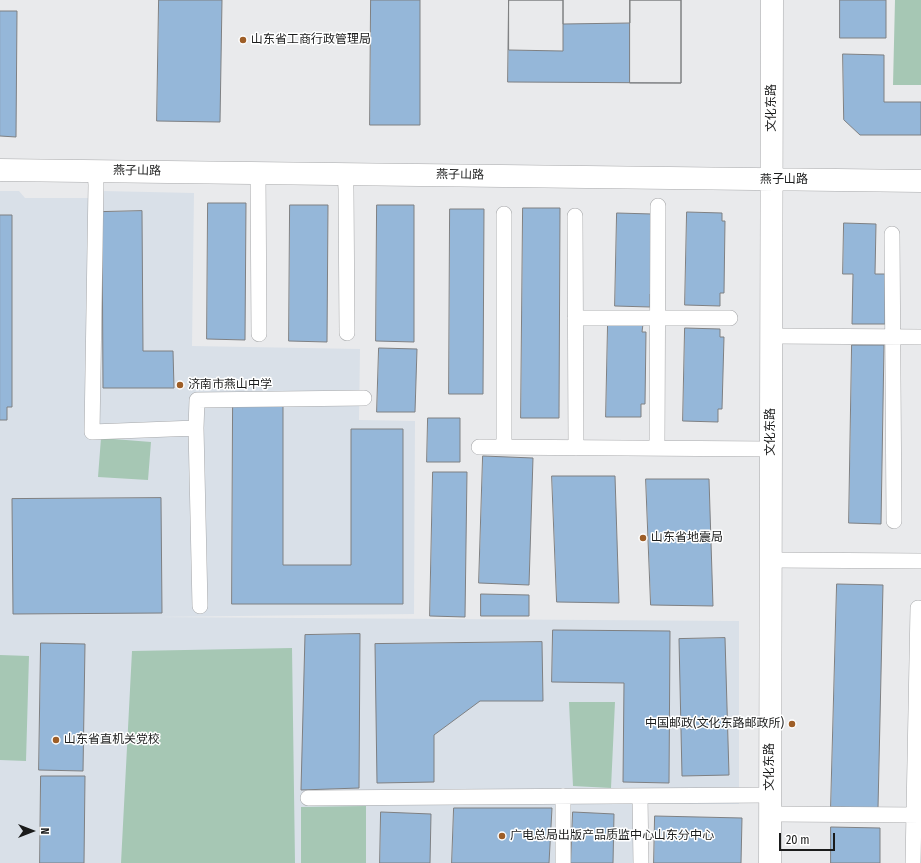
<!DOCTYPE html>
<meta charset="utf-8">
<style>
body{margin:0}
#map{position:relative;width:921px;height:863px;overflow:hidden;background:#e9eaec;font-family:"Fira Sans Condensed",sans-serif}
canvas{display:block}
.north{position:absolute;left:12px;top:811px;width:40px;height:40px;-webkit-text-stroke:3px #fff;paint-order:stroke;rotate:90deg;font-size:11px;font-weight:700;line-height:16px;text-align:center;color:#1a1b1b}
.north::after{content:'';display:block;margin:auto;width:14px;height:18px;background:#1a1b1b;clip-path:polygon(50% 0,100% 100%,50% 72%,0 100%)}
.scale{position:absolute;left:779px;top:833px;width:56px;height:18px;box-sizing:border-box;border:2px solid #1a1b1b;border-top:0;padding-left:5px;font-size:12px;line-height:14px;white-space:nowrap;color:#1a1b1b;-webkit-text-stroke:3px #fff;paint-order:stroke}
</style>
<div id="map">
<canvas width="921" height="863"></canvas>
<div class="north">N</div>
<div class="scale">20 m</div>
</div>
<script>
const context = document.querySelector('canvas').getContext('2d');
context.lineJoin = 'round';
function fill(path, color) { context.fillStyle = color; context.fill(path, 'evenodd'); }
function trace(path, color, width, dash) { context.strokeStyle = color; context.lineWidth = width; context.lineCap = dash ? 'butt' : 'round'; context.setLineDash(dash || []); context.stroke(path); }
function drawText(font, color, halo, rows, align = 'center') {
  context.font = font + ' "Fira Sans Condensed","Noto Sans SC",sans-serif'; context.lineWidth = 3; context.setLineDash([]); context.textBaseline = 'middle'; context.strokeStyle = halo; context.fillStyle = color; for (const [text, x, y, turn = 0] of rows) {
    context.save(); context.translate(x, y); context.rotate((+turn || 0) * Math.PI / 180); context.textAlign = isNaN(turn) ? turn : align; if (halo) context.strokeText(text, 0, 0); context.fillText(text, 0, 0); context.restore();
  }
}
const built = new Path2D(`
 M0 191H19L25 198H98L103 191 194 193 192 346 360 349 359 420 415 421 414 614 151 617 739 621V804H642V863H0Z`);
const green = new Path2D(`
 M895 0H921V85H893Z
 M101 438 151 442 148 480 98 477Z
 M292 648 295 863H121L132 651Z
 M0 655 29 656 26 761 0 760Z
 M569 702H615L611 788 573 786Z
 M366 806V863H301V807Z`);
const building = new Path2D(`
 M159 0H222L220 122 157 121Z
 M371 0H420V125H370Z
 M509 0H563V24L630 23V0H681V83L508 82Z
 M509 0H563V51L509 50Z
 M630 0H681V83H630Z
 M840 0H886V38H840Z
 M0 11H17L16 137 0 136Z
 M843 54 884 55V102H921V135H860L844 120Z
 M208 203H246L245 340 207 339Z
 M290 205H328L327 342 289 341Z
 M377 205H414V342L376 341Z
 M523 208H560L559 418H521Z
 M450 209H484L483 394H449Z
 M142 211 143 351H173L174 388H103L102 212Z
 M687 212 722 213V221H725L724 293H720V306L685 305Z
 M617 213 652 214 654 294H650V307L615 306Z
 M0 215H12V407H7V420H0Z
 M844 223 876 224 875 274H885V324H852L853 274H843Z
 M608 323 643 324 642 332H646L645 404H641V417H606Z
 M685 328 720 329V337H724L722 409H718V422L683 421Z
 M852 345H884L881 524 849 523Z
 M379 348 417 349 415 412H377Z
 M233 403 283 404V565H351V429H403V604H232Z
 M428 418H460V462H427Z
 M483 456 533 458 529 585 479 583Z
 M433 472H467L465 617 430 616Z
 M552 476H615L619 603 557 602Z
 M646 479H709L713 606 651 605Z
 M161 498 162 613 13 614 12 499Z
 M837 584 883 585 878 808 831 807Z
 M481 594 529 595V616H481Z
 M553 630 670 631 669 783 623 782 624 683 552 682Z
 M360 634 359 788 301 790 305 635Z
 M725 638 729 775 682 776 679 639Z
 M542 642 543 701H480L434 735V782L377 783 375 644Z
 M41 643 85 644 83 771 39 770Z
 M41 776H85L84 863H40Z
 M454 808H552L549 863H452Z
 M381 812 431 814 430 863H380Z
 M573 812 614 814 613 863H571Z
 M655 816 742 818 741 863H654Z
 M831 827 880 828V863H831Z`);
const street = new Path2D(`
 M95 171 96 185 92 432 196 428 200 606
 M258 173 259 334
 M345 174 346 189 347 333
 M504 214V447
 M575 216 576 448
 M892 234 894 521
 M575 318H730
 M771 336 921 337
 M196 428 197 400 364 398
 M479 447 771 449
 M657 448 658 206
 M771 560 921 561
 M563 796V863
 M640 796 641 863
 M308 798 770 795
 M770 814 921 815
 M913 863 918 608`);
const secondary = new Path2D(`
 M0 170 921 181
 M770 863 772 0`);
const markers = [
 [243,40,4,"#9e5e27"],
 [180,385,4,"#9e5e27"],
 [643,538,4,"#9e5e27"],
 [792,724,4,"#9e5e27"],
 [56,740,4,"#9e5e27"],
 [502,836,4,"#9e5e27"]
];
const poiNames = [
 ["山东省工商行政管理局",251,40],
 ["济南市燕山中学",188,385],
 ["山东省地震局",651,538],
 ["中国邮政(文化东路邮政所)",784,724,"right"],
 ["山东省直机关党校",64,740],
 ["广电总局出版产品质监中心山东分中心",510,836]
];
const streetNames = [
 ["文化东路",772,108,-90],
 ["燕子山路",137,171,1],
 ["燕子山路",460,175,1],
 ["燕子山路",784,180],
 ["文化东路",771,432,-90],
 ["文化东路",770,767,-90]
];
fill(built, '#d9e0e8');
fill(green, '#a6c7b4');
fill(building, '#95b7d9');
trace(building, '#7f8082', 1);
trace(street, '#a7a8aa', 16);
trace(secondary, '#a7a8aa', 23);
trace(street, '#fff', 15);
trace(secondary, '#fff', 22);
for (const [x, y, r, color] of markers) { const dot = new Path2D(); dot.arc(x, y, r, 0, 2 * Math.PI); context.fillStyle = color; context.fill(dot); trace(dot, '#fff', 1.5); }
drawText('12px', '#1a1b1b', '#fff', poiNames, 'left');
drawText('12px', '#1a1b1b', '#fff', streetNames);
</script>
